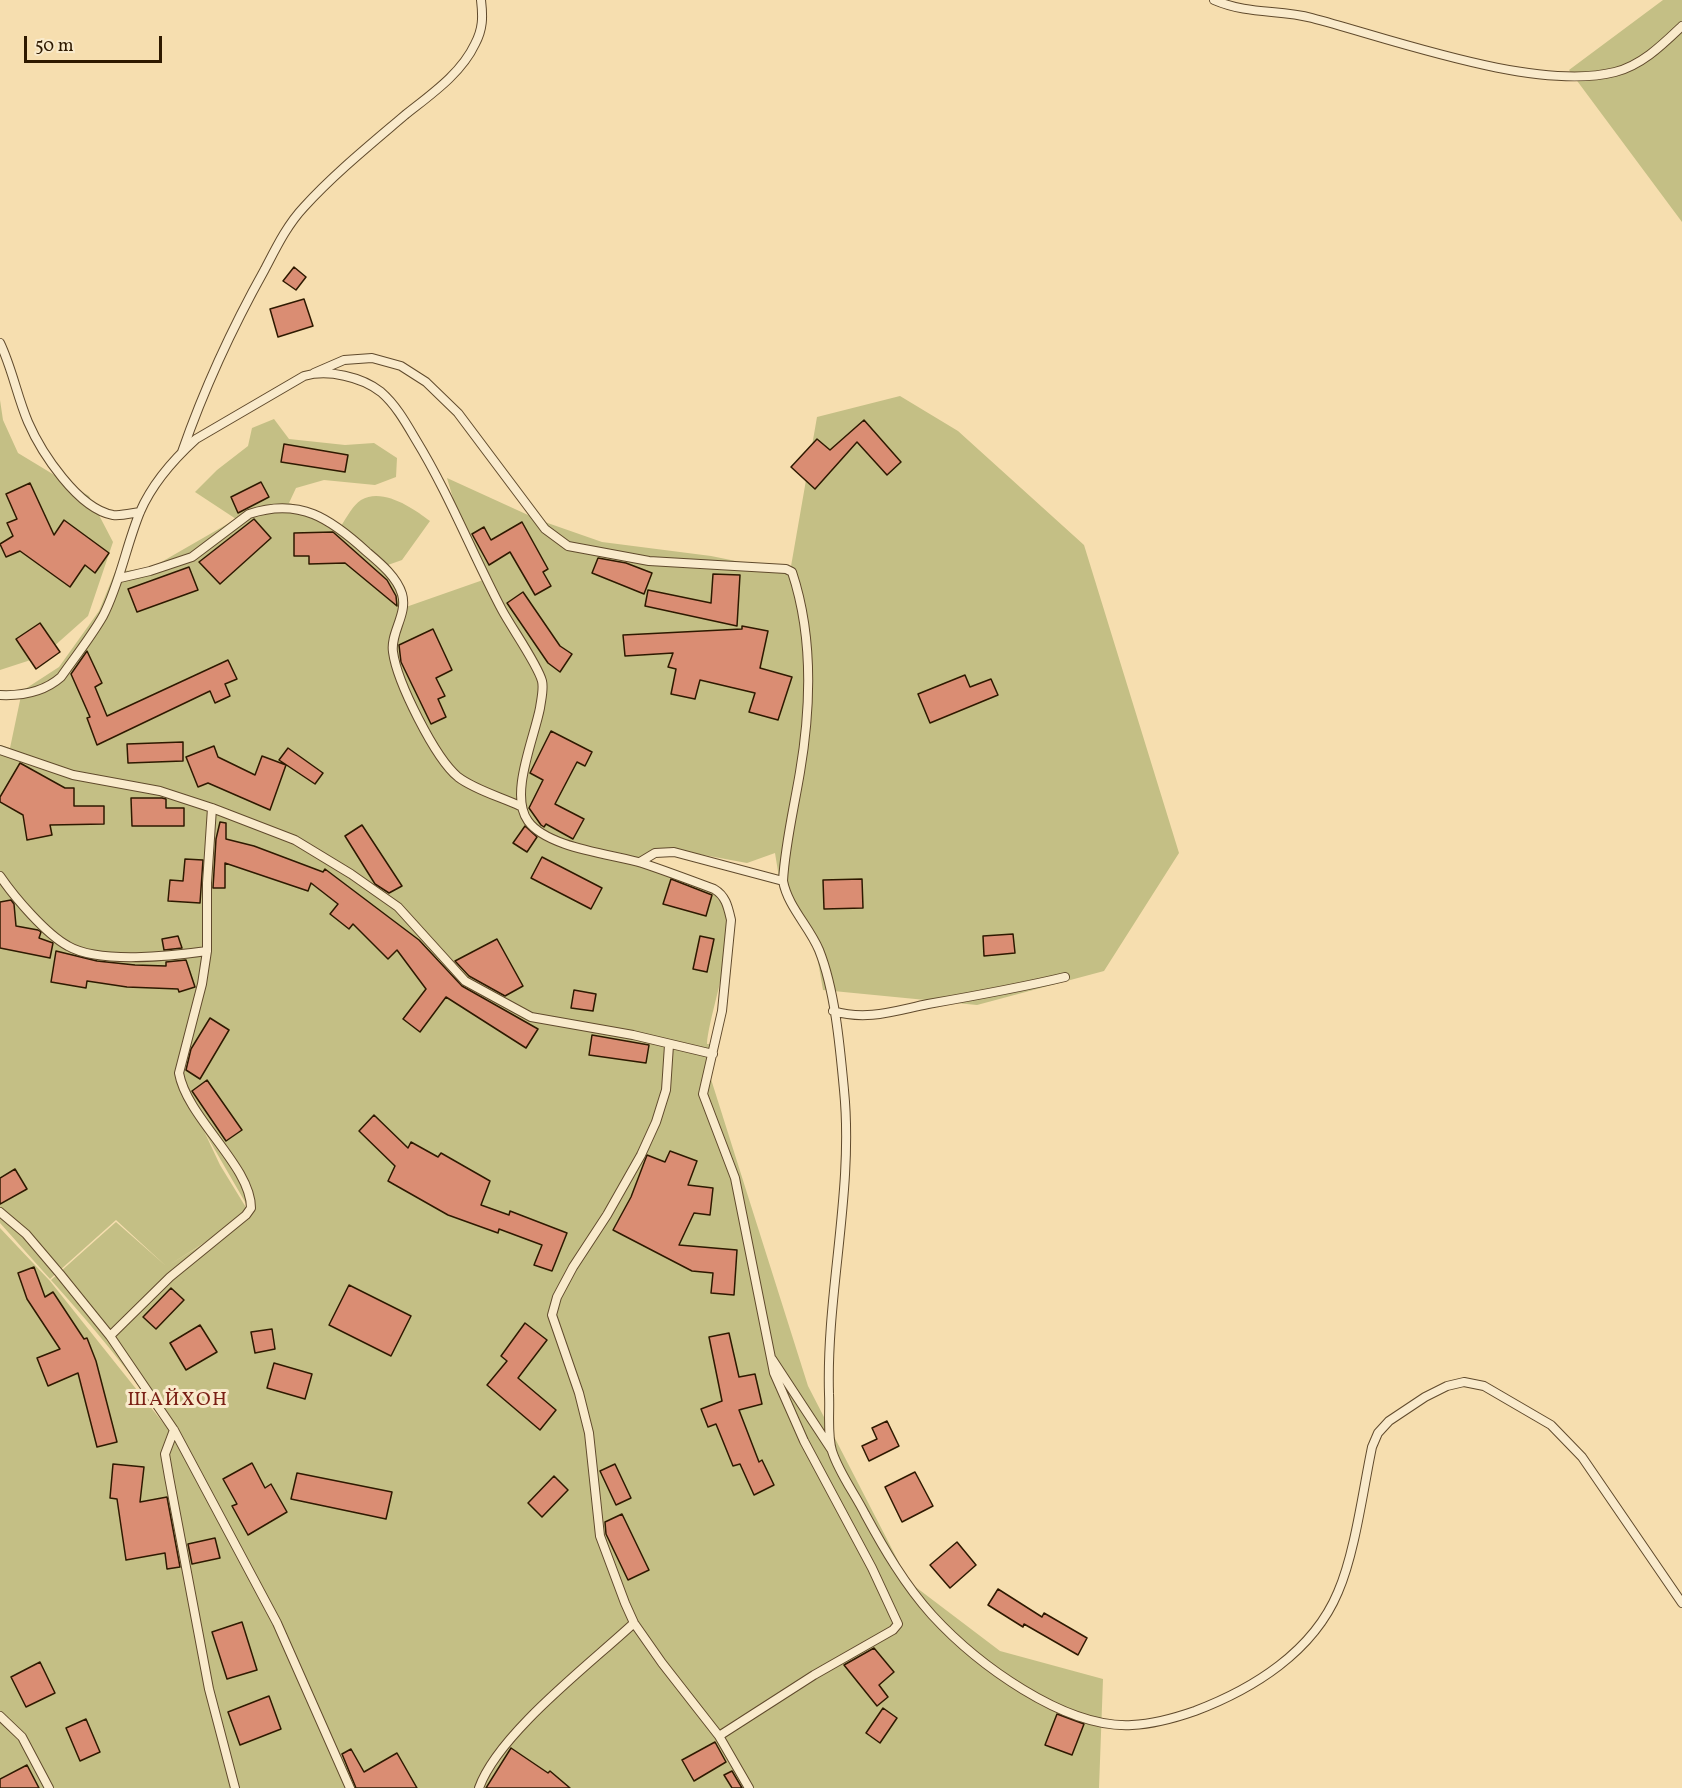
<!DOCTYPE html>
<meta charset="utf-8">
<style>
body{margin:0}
#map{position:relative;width:1682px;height:1788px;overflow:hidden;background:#f6deaf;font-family:Vollkorn,serif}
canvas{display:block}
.scale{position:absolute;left:24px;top:36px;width:138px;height:27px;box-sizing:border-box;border:3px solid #2e1900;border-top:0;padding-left:8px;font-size:18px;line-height:21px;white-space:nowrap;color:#2e1900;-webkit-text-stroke:4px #f9eacb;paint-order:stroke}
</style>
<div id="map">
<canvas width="1682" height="1788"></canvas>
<div class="scale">50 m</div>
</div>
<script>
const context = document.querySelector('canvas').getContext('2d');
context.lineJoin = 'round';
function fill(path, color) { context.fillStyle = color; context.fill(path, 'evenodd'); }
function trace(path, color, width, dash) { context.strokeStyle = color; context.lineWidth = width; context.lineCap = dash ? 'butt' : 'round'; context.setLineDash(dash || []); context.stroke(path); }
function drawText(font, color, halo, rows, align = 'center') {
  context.font = font + ' Vollkorn,serif'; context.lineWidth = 6; context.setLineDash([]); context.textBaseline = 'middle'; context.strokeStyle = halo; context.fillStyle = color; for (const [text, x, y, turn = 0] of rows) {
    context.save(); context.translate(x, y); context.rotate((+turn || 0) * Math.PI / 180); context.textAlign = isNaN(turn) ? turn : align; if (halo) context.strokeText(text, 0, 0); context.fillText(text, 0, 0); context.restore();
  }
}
const green = new Path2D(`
 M1663 0H1682V222L1569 70Z
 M900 396 958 431 1084 545 1179 853 1104 971 977 1005 823 990 816 950 781 890 775 853 747 863 698 854H654L639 859 715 888C746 925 711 1001 707 1044H716L710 1076 808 1386 909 1582 1000 1651 1103 1679 1099 1788H0V1228L50 1281 172 1434 192 1471C156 1401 103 1338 51 1280L116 1222 166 1266 116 1220 50 1279 0 1223V745L10 748 22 691 59 667 99 611 115 572 151 568 236 519 195 492 217 470 248 446 252 428 274 419 289 439 345 445 374 443 397 458 396 477 375 485 324 480 296 488 289 503 322 513 341 526C347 517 353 505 361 500 383 487 414 509 430 521L402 560 385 566 406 607 483 580 470 556 447 478 539 520 602 542 711 556 790 572 817 417ZM204 1131 252 1214 169 1265 250 1214 220 1165Z
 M0 400 3 420 18 453 89 496 113 542 88 616 43 656 0 670Z`);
const building = new Path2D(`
 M294 267 306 277 296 290 283 281Z
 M304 299 313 326 278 337 270 309Z
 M864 420 901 462 887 475 857 442 815 489 791 467 817 439 830 450Z
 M284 444 348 455 345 472 281 462Z
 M261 482 269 497 238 513 231 497Z
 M30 483 54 535 64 520 109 553 95 573 85 565 70 587 20 551 6 557 0 544 13 536 7 523 17 519 6 494Z
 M254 519 271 538 220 584 199 562Z
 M522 522 548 569 543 572 551 586 535 595 510 552 489 565 472 534 484 527 491 540Z
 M333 532 387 580 396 596 397 606 345 563 309 564V556H294V533Z
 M598 558 626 563 652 573 644 594 592 573Z
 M189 567 198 590 137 612 128 589Z
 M713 574 740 575 737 626 645 606 648 590 711 603Z
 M523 592 560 646 572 654 560 672 548 663 507 603Z
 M40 623 60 652 36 669 16 639Z
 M742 626 768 631 760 668 792 677 778 720 749 712 755 693 700 680 695 699 671 694 676 669 668 667 673 653 625 656 623 635 742 629Z
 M433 629 452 670 436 678 445 696 438 699 446 717 431 724 401 662 399 645Z
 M87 651 102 683 95 687 107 716 228 660 237 679 225 684 230 696 215 703 210 691 97 745 87 718 90 717 71 674Z
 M965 675 970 687 991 679 998 695 930 723 918 694Z
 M551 731 592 752 585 766 577 762 555 804 584 819 573 839 546 824 544 827 541 825 529 808 543 780 530 773Z
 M183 742V761L128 763 127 744Z
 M214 746 218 757 255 775 262 756 286 765 270 810 208 783 198 787 186 757Z
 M288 748 323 773 315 784 279 760Z
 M20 763 65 788H74V806H104V824L50 825 52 835 27 840 23 815 0 802V797Z
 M131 798H162L166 799V808H184V826H132Z
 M220 822 226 823V839L254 846 323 872 325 869 419 940 462 986 538 1029 526 1048 446 997 420 1032 403 1019 426 989 397 950 388 959 353 924 349 929 330 914 338 904 311 883 308 891 225 863V888H213L216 839Z
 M362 825 402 886 389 893 375 884 345 836Z
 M525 826 537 837 527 852 513 843Z
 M542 857 602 888 591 909 531 878Z
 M185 859 203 860 200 903 168 901 170 880 183 881Z
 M671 879 712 895 706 916 663 904Z
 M862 879 863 908 824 909 823 880Z
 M11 900 14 904 16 926 38 930 41 932 39 938 53 943 50 958 0 948V902Z
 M1013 934 1015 953 984 956 983 936Z
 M178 936 182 948 164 950 162 939Z
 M700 936 714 939 707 972 693 969Z
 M497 939 523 986 505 996 469 976 455 961Z
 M56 951 97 961 135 965 166 966V962L186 960 195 987 179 992 178 989 127 987 87 981 86 988 51 982Z
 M574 990 596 994 593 1011 571 1008Z
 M210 1018 229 1030 200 1079 186 1070 191 1049Z
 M592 1035 649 1045 646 1063 589 1055Z
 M207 1080 242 1130 226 1141 192 1091Z
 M374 1115 408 1148 411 1142 438 1157 441 1153 490 1181 481 1205 509 1215 510 1211 567 1233 552 1271 534 1265 542 1245 499 1229 498 1233 448 1215 388 1181 395 1166 359 1131Z
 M670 1151 697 1161 688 1185 713 1188 710 1215 694 1213 679 1245 737 1250 734 1295 711 1293 713 1273 692 1271 613 1230 631 1197 647 1155 665 1162Z
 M15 1169 27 1189 0 1204V1178Z
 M34 1267 45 1297 53 1292 84 1339 87 1338 96 1361 117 1442 97 1447 78 1373 48 1386 37 1358 60 1349 27 1299 18 1273Z
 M349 1285 411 1316 391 1356 329 1325Z
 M171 1288 184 1300 156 1329 143 1317Z
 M525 1323 547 1340 518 1378 556 1410 540 1430 487 1385 507 1361 501 1356Z
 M200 1325 217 1352 186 1370 170 1343Z
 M272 1329 275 1349 255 1353 251 1332Z
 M729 1333 739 1377 755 1374 762 1404 739 1410 759 1462 762 1460 774 1485 754 1495 740 1464 733 1466 716 1424 708 1427 701 1409 722 1401 709 1337Z
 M274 1363 312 1374 305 1399 267 1388Z
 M887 1421 899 1446 869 1461 862 1446 877 1439 872 1428Z
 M252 1463 265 1488 271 1484 287 1512 248 1535 232 1506 237 1504 223 1479Z
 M113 1464 144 1467 140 1502 167 1497 180 1567 167 1569 165 1553 126 1560 117 1499 110 1498Z
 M615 1464 631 1498 616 1505 600 1471Z
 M915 1472 933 1506 902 1522 885 1487Z
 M297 1473 392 1492 386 1519 291 1499Z
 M554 1476 568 1490 542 1517 528 1503Z
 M622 1514 649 1570 628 1580 606 1534 605 1522Z
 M215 1538 220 1558 192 1564 188 1544Z
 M957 1542 976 1565 950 1588 930 1565Z
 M998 1589 1042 1617 1044 1613 1087 1638 1078 1655 1024 1624 1023 1627 988 1605Z
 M242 1622 257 1670 227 1679 212 1632Z
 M874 1648 894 1672 879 1685 888 1697 877 1706 844 1665Z
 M40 1662 55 1693 26 1707 11 1677Z
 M269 1696 281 1729 240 1745 228 1712Z
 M883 1708 897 1718 880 1743 866 1733Z
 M1057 1714 1084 1724 1072 1755 1045 1745Z
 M86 1719 100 1752 80 1761 66 1728Z
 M715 1742 726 1762 694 1781 682 1760Z
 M511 1748 548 1773 550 1771 570 1788H486Z
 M351 1749 364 1772 397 1753 417 1788H356L342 1754Z
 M27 1765 39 1788H0V1779Z
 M732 1771 742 1788H732L724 1775Z`);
const lane = new Path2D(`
 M1214 0C1249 15 1279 9 1312 18 1392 39 1536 92 1615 72 1642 65 1662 45 1682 26
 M0 343C12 368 17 396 28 422 41 452 78 509 113 515 122 516 132 513 140 512
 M314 373 344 360 372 358 401 366 426 382 458 413 545 529 568 546 649 561 786 569 792 572C813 635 811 707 800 772 794 808 785 845 783 881 788 907 809 926 819 950 835 990 840 1047 844 1090 854 1191 826 1293 829 1394 830 1412 827 1434 832 1451 839 1473 855 1494 865 1514 884 1549 905 1585 932 1615 976 1663 1064 1729 1132 1725 1153 1724 1175 1718 1195 1711 1253 1689 1313 1652 1338 1592 1355 1553 1363 1490 1372 1447L1378 1433 1389 1421 1425 1397 1447 1386 1464 1382 1484 1386 1551 1425 1582 1457 1682 1603
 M182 452C204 389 232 328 265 269 276 248 287 225 304 207 334 174 371 144 405 115 430 95 461 74 475 44 483 29 483 17 481 0
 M120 578 150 571 192 557 249 514C300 497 331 519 367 552 380 563 397 577 402 594 408 614 390 633 393 652 397 682 435 758 458 777 475 790 501 797 520 806
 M0 695C22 696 44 692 61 677 75 657 91 637 103 616 120 583 126 546 140 512 152 484 174 459 196 439L304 376C328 369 362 377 381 392 396 405 406 423 416 440 449 494 472 553 502 610 511 627 538 665 542 681 544 689 541 700 540 708 534 739 509 795 528 821 547 848 612 854 642 863 666 871 690 880 714 889 726 896 728 907 731 920L722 1011 703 1094 735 1178 774 1373 804 1441 872 1568 898 1624 893 1630 814 1675 719 1736 749 1788
 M0 750 73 775 160 791 212 808 295 840 351 874 398 907 465 981 531 1017 633 1035 713 1054
 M640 862 655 853 674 852 783 881
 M0 876C15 898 46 934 68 946 99 964 172 956 207 951
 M833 1011C867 1021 894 1011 928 1004 974 996 1019 988 1065 977
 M669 1045 666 1090 656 1122 641 1155 607 1215 573 1267 557 1297 552 1315 579 1393 589 1433 600 1536 625 1603 634 1623 662 1663 719 1736
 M0 1212 26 1234 60 1274 110 1336 174 1430 277 1623 350 1788
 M110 1336 170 1277 246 1215 251 1208C251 1166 187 1118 179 1073L202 984 207 951V883L212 808
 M772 1359 831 1449
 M174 1430 165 1454 169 1477 209 1689 235 1788
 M0 1716 22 1737 49 1788
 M479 1788C498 1734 590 1664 634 1623`);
const quarterNames = [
 ["ШАЙХОН",178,1401]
];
fill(green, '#c4bf85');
fill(building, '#da8d73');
trace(building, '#2e1900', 1.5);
trace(lane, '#604a2c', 10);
trace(lane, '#f9eacb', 8);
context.letterSpacing = '1.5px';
drawText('20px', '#7a1f14', '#f9eacb', quarterNames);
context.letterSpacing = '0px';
</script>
